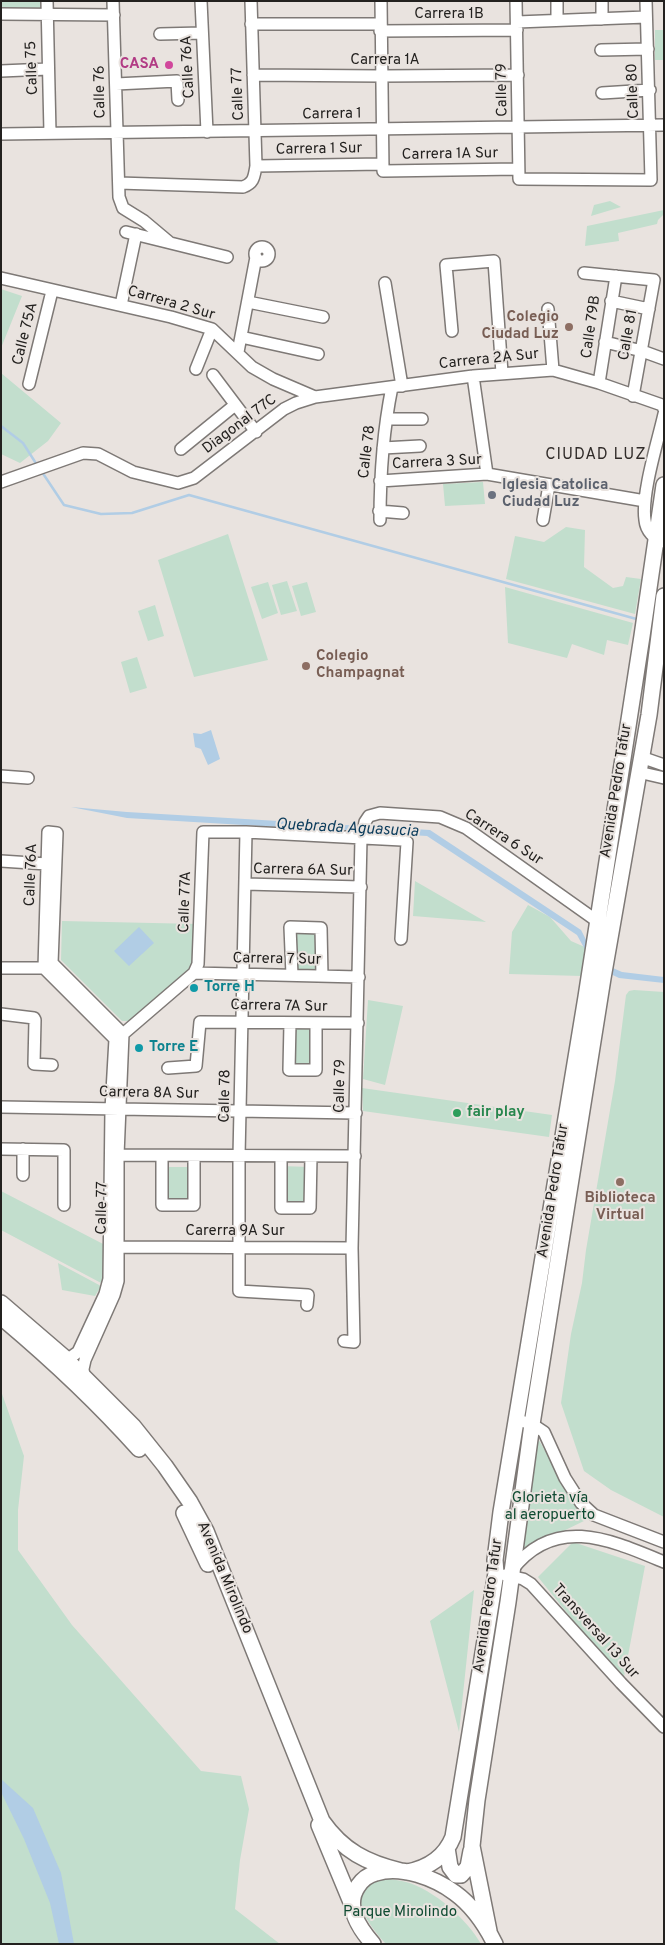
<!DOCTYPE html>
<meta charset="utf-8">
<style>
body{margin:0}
#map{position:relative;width:665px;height:1945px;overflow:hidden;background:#e9e3df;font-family:Overpass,sans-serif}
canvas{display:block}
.frame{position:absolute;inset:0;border:2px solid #23211f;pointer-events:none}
</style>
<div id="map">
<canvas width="665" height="1945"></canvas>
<div class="frame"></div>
</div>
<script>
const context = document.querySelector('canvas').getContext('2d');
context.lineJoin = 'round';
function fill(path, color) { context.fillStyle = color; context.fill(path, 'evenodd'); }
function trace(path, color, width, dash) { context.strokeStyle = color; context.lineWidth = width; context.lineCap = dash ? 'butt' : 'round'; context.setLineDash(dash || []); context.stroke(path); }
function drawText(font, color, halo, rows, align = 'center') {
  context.font = font + ' Overpass,sans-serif'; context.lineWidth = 4; context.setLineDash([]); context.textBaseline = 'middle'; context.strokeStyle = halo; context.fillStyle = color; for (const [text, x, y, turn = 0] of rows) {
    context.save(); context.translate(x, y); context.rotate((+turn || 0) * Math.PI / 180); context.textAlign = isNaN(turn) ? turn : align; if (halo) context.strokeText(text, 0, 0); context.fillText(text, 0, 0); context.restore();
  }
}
const green = new Path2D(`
 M1 1H42V8H1Z
 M655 30H664V60H655Z
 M610 201 621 207 631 204 591 216 594 205Z
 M664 210V214L658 220 657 224 618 233 619 241 585 246 587 226Z
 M1 289 22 296 1 348Z
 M1 373 61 423 48 441 20 463 1 454Z
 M483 482 485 504 445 506 443 484Z
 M566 527 585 530 584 567 613 588 623 586 626 577 641 579 635 614 506 579 515 536 544 542Z
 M228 534 268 660 194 677 158 560Z
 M287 581 297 611 281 615 272 585Z
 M268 582 278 613 262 619 251 587Z
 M307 582 316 612 301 616 292 586Z
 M505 587 633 623 628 645 607 640 604 655 572 644 567 658 508 643Z
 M155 605 164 636 148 641 138 611Z
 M137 657 147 688 130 693 121 662Z
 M415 881 486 922H487L413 916Z
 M528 905 550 917 571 941 587 948 582 976 509 974 512 932Z
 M62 921 198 924 195 965 136 1021H122L61 960Z
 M292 928H320L321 973H295Z
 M634 990 664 992V1517L611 1490 584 1471 561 1403 571 1334 582 1283 586 1250 615 1081 626 995 629 991Z
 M368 1000 403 1006 385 1085 363 1079Z
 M291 1027 315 1028V1069L291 1068Z
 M362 1088 552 1115 549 1137 363 1111Z
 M281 1166 310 1167V1208H281Z
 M163 1167H194V1205H162Z
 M1 1191 105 1245 103 1284 1 1230Z
 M58 1263 101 1286 95 1296 62 1290Z
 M1 1391 24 1456 18 1510V1550L72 1625 201 1771 241 1776 249 1809 240 1860 235 1909 280 1944H1Z
 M537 1437 586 1520 518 1553Z
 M573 1542 645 1566 623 1682 538 1577Z
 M474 1590 459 1732 430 1621Z
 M383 1878C390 1879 399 1880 406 1882 433 1889 468 1920 481 1944H386C368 1924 342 1891 383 1878Z`);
const water = new Path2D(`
 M211 730 220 759 208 765 201 749 195 747 193 733 201 734Z
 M71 807 127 812 430 830 581 930 597 961 622 972 664 977V983L619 978 594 966 577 935 427 836 127 818Z
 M139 927 154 943 129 966 114 951Z
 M1 1779 33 1808 61 1873 74 1944H59L50 1903 24 1839 1 1792Z`);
const stream = new Path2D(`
 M1 426 23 443 37 465
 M42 472 64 505 101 514 132 513 189 495 640 620`);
const minor = new Path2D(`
 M47 1 50 133
 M113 1 119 197 123 208 144 221 169 242
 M201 1 207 132
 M381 1 383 171 518 169
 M516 1 519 179 651 180 646 1
 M1 14 114 15
 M602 19V1
 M557 20V1
 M517 22 646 17
 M251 24H380
 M380 31 517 30
 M160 34 202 33
 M601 50 648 49
 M1 71 48 69
 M253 75 382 76 518 75
 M116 84 177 81 178 100
 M602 93 650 90
 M1 134 664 125
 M256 166 382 164
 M119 183 243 187C254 183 254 177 256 166L251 1
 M126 232 227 257
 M255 254a7 7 0 1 1 14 0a7 7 0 1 1-14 0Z
 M584 273 654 280 633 396
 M1 278 171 317 212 329 252 367 273 379 315 397
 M385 283 402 386
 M611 301 649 309
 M248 302 323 317
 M121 305 136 234
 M548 309 553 370
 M452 331 446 265 494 261 502 373
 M241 337 318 354
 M605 342 642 351 664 359
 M238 352 256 257
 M196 369 212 329
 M213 375 256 432
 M473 376 487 474
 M599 383 616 276
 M29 384 52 291
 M664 414C658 441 641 494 645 520 646 531 654 539 664 542
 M387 419H422
 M383 448 420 446
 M181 449 235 405
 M380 481 487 474 645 501
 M1 482 83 453 98 454 133 472 178 483 194 478 284 409 296 403 315 397 473 376 553 370 599 383 662 405 664 409
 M379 511 403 513
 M380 520C380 475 383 431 392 387
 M543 520 549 485
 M641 757 664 765
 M638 772 664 778
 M1 776 28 778
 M246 832 239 1156V1291L308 1295 307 1305
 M1 861 47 864
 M245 884 361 887
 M52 963 57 833 48 832 44 968 115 1039
 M52 963 123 1034
 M1 968H44L51 964
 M194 973 359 977
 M292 975 290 927 321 928 322 976
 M1 1014 34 1018 35 1020 34 1064 52 1065
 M290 1023 289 1070H316V1023
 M115 1039 123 1034 194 973 198 964 203 832H246L402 840 407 842 401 939
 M168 1068 196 1066 200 1022 358 1023
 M1 1107 356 1113
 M1 1149 64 1150V1205
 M112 1155 355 1156
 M162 1156V1205H194V1156
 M281 1156V1208H310L311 1156
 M23 1175V1149
 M117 1247 352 1248
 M344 1341 354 1342 352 1248 361 838 365 822 369 816 380 813 440 817 466 828 597 921
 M65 1358 71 1357 78 1352 105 1294 109 1279 111 1109 115 1039
 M84 1377 83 1369 85 1360 114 1295 118 1281V1155L123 1034
 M517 1420 532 1424 544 1432 565 1478 581 1503 594 1515 664 1542
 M512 1570C555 1514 611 1540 664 1562
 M505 1575 523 1579 531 1584 621 1683 664 1727`);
const major = new Path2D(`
 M1 1303 65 1358 133 1426 165 1466 190 1502 206 1531 322 1821C343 1851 367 1863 401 1871
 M1 1317C50 1358 97 1402 139 1449
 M184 1513 208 1564
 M319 1825 351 1902
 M447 1848 450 1867 456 1875H461L468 1867 471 1851
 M407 1872C428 1868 445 1857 453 1837L496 1573 495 1560 501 1512 586 997 642 636 664 485
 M489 1931 472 1846 477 1800 508 1602 532 1424 603 978 649 715 664 596
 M373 1944C359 1928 344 1906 358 1886 362 1880 368 1875 376 1873 401 1865 435 1878 455 1893 473 1906 485 1924 495 1944`);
const markers = [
 [169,65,5,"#d1479c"],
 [569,327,5,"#8d6e63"],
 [492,495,5,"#6b7280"],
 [306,666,5,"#8d6e63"],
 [194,988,5,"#0f9aa8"],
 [139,1048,5,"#0f9aa8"],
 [457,1113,5,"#2e9e5b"],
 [620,1182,5,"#8d6e63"]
];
const streetNames = [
 ["Carrera 1B",449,15],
 ["Carrera 1A",385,61],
 ["Calle 76A",189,67,-93],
 ["Calle 75",33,68,-92],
 ["Calle 79",503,90,-91],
 ["Calle 80",634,91,-92],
 ["Calle 76",101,92,-91],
 ["Calle 77",239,94,-92],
 ["Carrera 1",332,115,-1],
 ["Carrera 1 Sur",319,150,-1],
 ["Carrera 1A Sur",450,155,-1],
 ["Carrera 2 Sur",171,304,16],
 ["Calle 79B",592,327,-82],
 ["Calle 75A",26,334,-76],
 ["Calle 81",629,335,-80],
 ["Carrera 2A Sur",489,360,-6],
 ["Diagonal 77C",240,425,-37],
 ["Calle 78",368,452,-83],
 ["Carrera 3 Sur",437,463,-3],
 ["Avenida Pedro Tafur",617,791,-81],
 ["Carrera 6 Sur",503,838,33],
 ["Carrera 6A Sur",303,871,1],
 ["Calle 76A",32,875,-88],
 ["Calle 77A",186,902,-88],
 ["Carrera 7 Sur",277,960,1],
 ["Carrera 7A Sur",279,1007,1],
 ["Calle 79",341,1086,-89],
 ["Carrera 8A Sur",149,1094,1],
 ["Calle 78",226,1096,-89],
 ["Avenida Pedro Tafur",554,1191,-81],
 ["Calle 77",103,1208,-89],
 ["Carerra 9A Sur",235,1232],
 ["Avenida Mirolindo",224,1578,67],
 ["Avenida Pedro Tafur",489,1606,-82],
 ["Transversal 13 Sur",595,1632,48]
];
const hotelNames = [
 ["CASA",159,65]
];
const educationNames = [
 ["Colegio",559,318],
 ["Ciudad Luz",559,335],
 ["Colegio",316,657,"left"],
 ["Champagnat",316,674,"left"],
 ["Biblioteca",620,1199,"center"],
 ["Virtual",620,1216,"center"]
];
const worshipNames = [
 ["Iglesia Catolica",502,486],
 ["Ciudad Luz",502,503]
];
const cultureNames = [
 ["Torre H",204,988],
 ["Torre E",149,1048]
];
const leisureNames = [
 ["fair play",467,1113]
];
const parkNames = [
 ["Glorieta vía",550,1499],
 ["al aeropuerto",550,1516],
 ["Parque Mirolindo",400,1913]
];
const neighbourhoodNames = [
 ["CIUDAD LUZ",596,456]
];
const waterNames = [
 ["Quebrada Aguasucia",347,829,3]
];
fill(green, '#c2decd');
fill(water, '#b1cde5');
trace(stream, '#b1cde5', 2.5);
trace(minor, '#7e7976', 14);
trace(major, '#7e7976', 18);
trace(minor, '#fff', 11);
trace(major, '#fff', 15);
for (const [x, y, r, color] of markers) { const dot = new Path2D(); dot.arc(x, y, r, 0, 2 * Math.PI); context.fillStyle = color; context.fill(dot); trace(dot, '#e9e3df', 2); }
drawText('15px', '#23211f', '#e9e3df', streetNames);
drawText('bold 15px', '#b23c85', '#e9e3df', hotelNames, 'right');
drawText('bold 15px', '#785e54', '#e9e3df', educationNames, 'right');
drawText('bold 15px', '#5b616d', '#e9e3df', worshipNames, 'left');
drawText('bold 15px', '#0d838f', '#e9e3df', cultureNames, 'left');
drawText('bold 15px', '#27864d', '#e9e3df', leisureNames, 'left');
drawText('15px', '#0e4a31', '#e9e3df', parkNames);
context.letterSpacing = '1px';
drawText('16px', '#302b29', '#e9e3df', neighbourhoodNames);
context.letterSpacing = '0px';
drawText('italic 16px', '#0a3b5b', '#e9e3df', waterNames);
</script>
